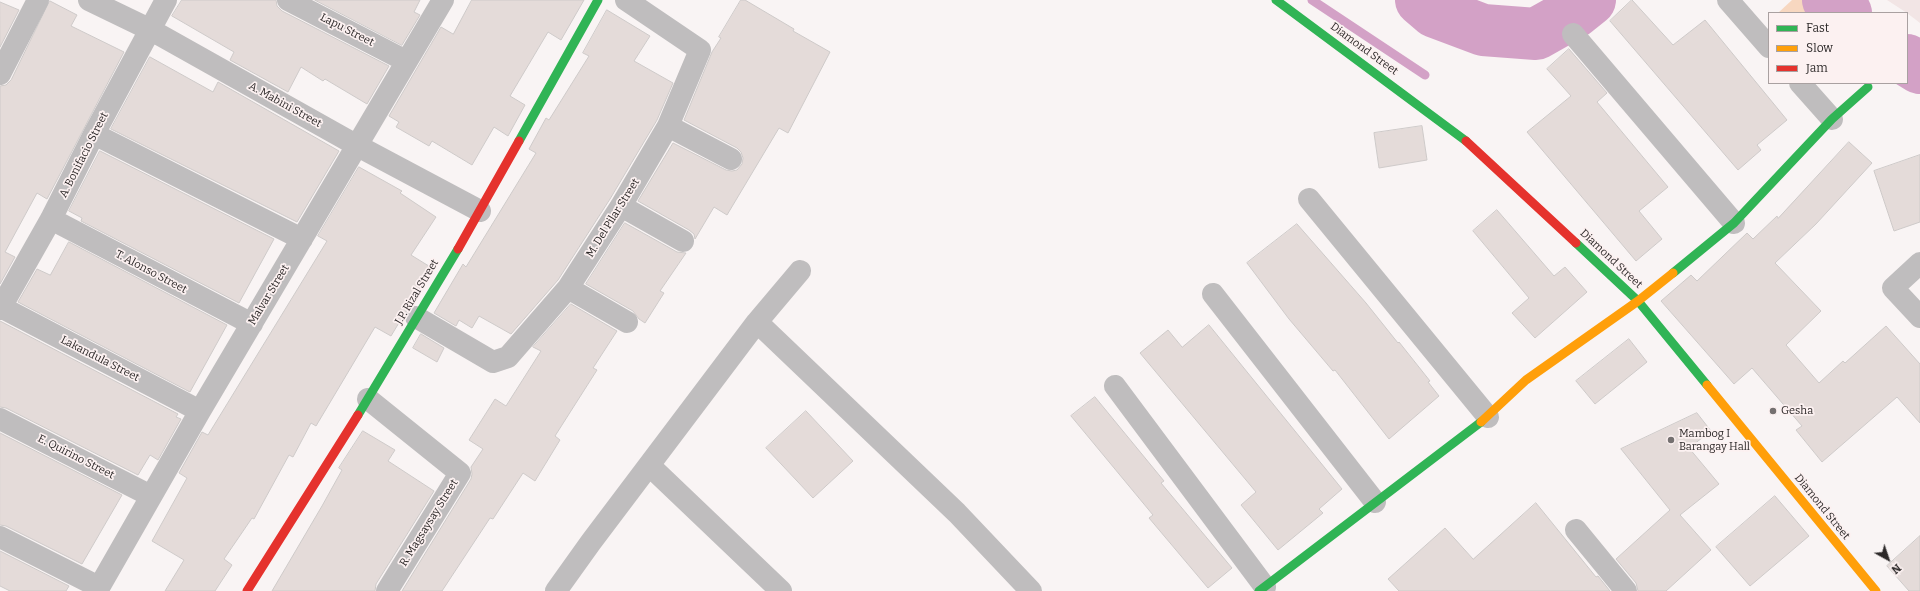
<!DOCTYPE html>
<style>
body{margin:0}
#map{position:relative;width:1920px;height:591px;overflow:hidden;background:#f9f4f4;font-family:Bitter,serif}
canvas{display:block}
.legend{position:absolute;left:1768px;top:12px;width:140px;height:72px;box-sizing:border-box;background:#fcf1f1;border:1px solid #a9a1a1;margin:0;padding:5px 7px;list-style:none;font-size:12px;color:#2d2929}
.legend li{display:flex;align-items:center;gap:8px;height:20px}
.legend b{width:20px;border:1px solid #a9a1a1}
.north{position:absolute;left:1868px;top:539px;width:40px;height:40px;-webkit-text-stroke:3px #fcf1f1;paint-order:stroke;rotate:140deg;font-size:11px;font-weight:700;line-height:16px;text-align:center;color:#2d2929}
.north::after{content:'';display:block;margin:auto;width:14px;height:18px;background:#2d2929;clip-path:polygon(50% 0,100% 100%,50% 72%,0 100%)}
</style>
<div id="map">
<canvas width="1920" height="591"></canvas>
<ul class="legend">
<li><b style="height:5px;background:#30b455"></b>Fast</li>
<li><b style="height:5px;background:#ff9f0a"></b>Slow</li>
<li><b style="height:5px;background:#e5322d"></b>Jam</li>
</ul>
<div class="north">N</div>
</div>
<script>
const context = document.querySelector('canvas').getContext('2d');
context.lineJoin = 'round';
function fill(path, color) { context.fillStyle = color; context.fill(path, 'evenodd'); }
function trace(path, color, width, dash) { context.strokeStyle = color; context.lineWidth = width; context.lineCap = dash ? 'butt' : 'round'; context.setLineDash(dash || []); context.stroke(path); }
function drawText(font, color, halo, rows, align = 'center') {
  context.font = font + ' Bitter,serif'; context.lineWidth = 3.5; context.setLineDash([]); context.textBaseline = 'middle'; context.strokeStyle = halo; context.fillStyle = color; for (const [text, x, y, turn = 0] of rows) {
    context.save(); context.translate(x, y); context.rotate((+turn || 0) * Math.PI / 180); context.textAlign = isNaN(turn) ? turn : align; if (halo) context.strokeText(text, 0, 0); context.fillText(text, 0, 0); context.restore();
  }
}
const built = new Path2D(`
 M1887 0H1920V23L1907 13Z`);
const green = new Path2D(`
 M1792 0H1803L1815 13H1778Z`);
const stream = new Path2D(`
 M1312 0 1425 75`);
const river = new Path2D(`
 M1421 0 1435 12 1483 30 1536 34 1575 12 1590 0
 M1828 0 1846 13
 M1907 60 1920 68`);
const building = new Path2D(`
 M182 0H276L277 6 282 11 389 66 367 104 325 79 323 81 301 67 288 92 230 60 234 52 172 16Z
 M315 0H420L414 12 420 15 402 45Z
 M472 0H584L561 40 548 32 510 96 525 105 508 136 494 127 472 165 432 141 429 146 396 127 399 122 389 116 441 27 453 34Z
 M741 0H745L794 29 793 31 830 52 788 133 779 128 727 215 714 207 695 239 694 234 689 230 638 201 673 143 726 170 732 171 737 170 742 164 743 158 741 152 737 148 684 120 712 52 721 38 719 37Z
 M1632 0 1673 45 1705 20 1787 120 1757 145 1761 150 1738 170 1610 21Z
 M50 1 77 15 71 26 124 52 47 199 37 193 5 252 15 257 0 284V86L6 85 11 80Z
 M0 2 19 10 0 47Z
 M607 10 650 36 634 61 673 83 657 120 610 199 558 280 511 334 479 316 472 328 459 320 456 326 434 313 463 264 466 267 536 153 529 149 546 118 549 120 589 56 583 53Z
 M1569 49 1607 93 1597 102 1668 187 1639 211 1662 239 1636 261 1527 132 1571 96 1547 69Z
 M150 57 213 92 218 82 339 151 297 222 111 129Z
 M1422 126 1427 160 1379 168 1374 133Z
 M1849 142 1872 163 1816 224 1775 263 1821 311 1786 345 1819 383 1843 361 1845 363 1886 326 1920 364V423L1897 397 1822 462 1796 430 1802 426 1752 368 1734 384 1661 301 1691 275 1697 281 1747 233 1753 239 1777 216 1778 218Z
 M100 151 274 239 239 303 81 221 82 218 69 211Z
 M1920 155V222L1894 231 1874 171Z
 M359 167 402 191 400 193 436 217 411 255 432 268 391 336 375 327 316 426 311 423 293 457 289 455 254 519 252 518 224 559 232 565 215 591H165L184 560 152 541 187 478 179 473 202 432 208 435 327 241 318 236Z
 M1497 210 1554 276 1565 267 1587 292 1535 338 1512 313 1529 298 1473 231Z
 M625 223 677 252 686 253 660 291 664 293 645 323 639 319 633 311 586 284Z
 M1297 224 1366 303 1398 343 1399 342 1430 381 1428 382 1439 396 1389 439 1335 370 1333 371 1289 319 1247 263Z
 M69 242 227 325 190 392 18 302 37 269 50 275Z
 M571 304 617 331 593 368 597 370 555 436 560 440 535 481 523 473 493 519 490 518 442 591H402L471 479 472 474 471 467 483 449 469 440 495 399 506 406 541 351 533 347Z
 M0 321 178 414 176 417 181 419 158 460 150 455 138 475 6 408 0 407Z
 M1209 325 1342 489 1319 509 1323 513 1278 550 1241 505 1256 492 1140 353 1168 330 1182 347Z
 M421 334 444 348 437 362 413 348Z
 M1629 339 1647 362 1595 404 1576 381Z
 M1095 397 1164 481 1161 483 1232 568 1208 588 1149 518 1153 515 1071 416Z
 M806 411 853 461 813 498 766 448Z
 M1697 413 1711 431 1689 448 1719 484 1680 515 1711 550 1666 591H1638L1636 583 1616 559 1670 510 1621 449Z
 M363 431 395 450 388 461 434 491 376 584 375 591H272L322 506 342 470 339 468Z
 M0 433 122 495 82 564 6 526 0 525Z
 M1775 496 1809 536 1750 586 1716 547Z
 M1536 503 1596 577 1598 576 1610 591H1399L1388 579 1445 528 1473 559Z
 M1920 536V591H1909L1887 566Z
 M0 551 69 586 66 591H10L0 586Z`);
const street = new Path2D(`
 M89 0 151 30 356 145 480 211
 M288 0 406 61
 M1728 0 1769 47
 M1573 34 1734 223
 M0 74 38 0
 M1800 83 1832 119
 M668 126 731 159
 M94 134 302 239
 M1309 199 1488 417
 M621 206 683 241
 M51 219 252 324
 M1920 263 1893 288 1920 317
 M568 288 627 322
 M1213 294 1375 502
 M1 307 200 411
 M0 309 51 219 94 134 166 0
 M416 317 493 362 508 357 568 288 621 206 668 126 700 50 626 0
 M757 322 957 513 1031 591
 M1115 386 1265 587
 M368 399 460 473 387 591
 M0 419 151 496
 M650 466 781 591
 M1576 530 1626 591
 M0 537 99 587
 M97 591 200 411 443 0
 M556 591 591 542 757 322 800 271`);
const fast = new Path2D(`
 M1276 0 1466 141
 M519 141 598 0
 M1576 243 1638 301 1707 385
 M1673 273 1734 223 1832 119 1868 87
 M358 415 458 249
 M1259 591 1481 422`);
const slow = new Path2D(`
 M1707 385 1876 591
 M1481 422 1526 380 1638 301 1673 273`);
const jam = new Path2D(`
 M1466 141 1576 243
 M458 249 519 141
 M247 591 358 415`);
const markers = [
 [1773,411,4,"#747070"],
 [1671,440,4,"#747070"]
];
const streetNames = [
 ["Lapu Street",347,30,27],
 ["Diamond Street",1364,49,36],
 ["A. Mabini Street",285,105,29],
 ["A. Bonifacio Street",84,155,-63],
 ["M. Del Pilar Street",613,218,-58],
 ["Diamond Street",1611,259,43],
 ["T. Alonso Street",151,272,28],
 ["J.P. Rizal Street",417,292,-59],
 ["Malvar Street",269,295,-59],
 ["Lakandula Street",100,359,27],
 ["E. Quirino Street",76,457,27],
 ["Diamond Street",1822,507,51],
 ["R. Magsaysay Street",429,523,-58]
];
const poiNames = [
 ["Gesha",1781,411],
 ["Mambog I",1679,434],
 ["Barangay Hall",1679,447]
];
fill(built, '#f2e5e5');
fill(green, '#f7d7c0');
trace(stream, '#d3a1c6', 9);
trace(river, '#d3a1c6', 52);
fill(building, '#e4dbd9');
trace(building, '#cecac9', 1);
trace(street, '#bfbdbe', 22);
trace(fast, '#30b455', 9);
trace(slow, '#ff9f0a', 9);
trace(jam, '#e5322d', 9);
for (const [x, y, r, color] of markers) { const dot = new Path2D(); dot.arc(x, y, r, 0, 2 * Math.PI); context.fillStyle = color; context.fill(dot); trace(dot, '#fcf1f1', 1.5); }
drawText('11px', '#2d2929', '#fcf1f1', streetNames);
drawText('11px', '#2d2929', '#fcf1f1', poiNames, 'left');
</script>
